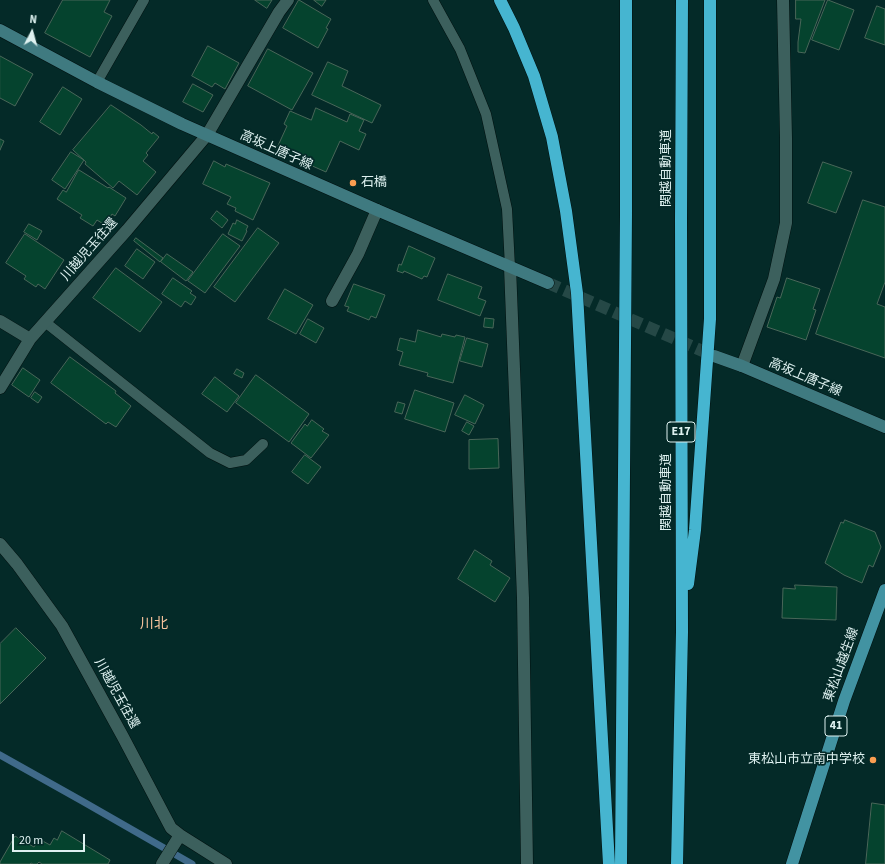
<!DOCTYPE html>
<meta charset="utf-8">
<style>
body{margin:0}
#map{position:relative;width:885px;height:864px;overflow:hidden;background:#042a28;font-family:"Source Sans 3",sans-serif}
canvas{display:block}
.north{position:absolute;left:12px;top:12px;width:40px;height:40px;-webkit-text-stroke:3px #042a28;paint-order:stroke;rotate:6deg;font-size:11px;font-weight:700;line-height:16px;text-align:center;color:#def1f0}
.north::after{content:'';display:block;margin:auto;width:14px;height:18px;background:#def1f0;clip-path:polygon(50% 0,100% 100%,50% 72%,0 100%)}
.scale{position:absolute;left:12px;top:834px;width:73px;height:18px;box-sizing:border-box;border:2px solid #def1f0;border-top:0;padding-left:5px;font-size:12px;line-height:14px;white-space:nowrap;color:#def1f0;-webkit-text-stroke:3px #042a28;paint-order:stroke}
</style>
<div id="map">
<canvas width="885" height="864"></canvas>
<div class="north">N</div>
<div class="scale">20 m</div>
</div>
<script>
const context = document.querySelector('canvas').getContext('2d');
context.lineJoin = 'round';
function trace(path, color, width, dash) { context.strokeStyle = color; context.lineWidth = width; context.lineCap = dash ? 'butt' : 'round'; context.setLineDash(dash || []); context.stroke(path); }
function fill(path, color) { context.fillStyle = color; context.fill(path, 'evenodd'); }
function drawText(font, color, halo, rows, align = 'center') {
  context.font = font + ' "Source Sans 3","Noto Sans JP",sans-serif'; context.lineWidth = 3.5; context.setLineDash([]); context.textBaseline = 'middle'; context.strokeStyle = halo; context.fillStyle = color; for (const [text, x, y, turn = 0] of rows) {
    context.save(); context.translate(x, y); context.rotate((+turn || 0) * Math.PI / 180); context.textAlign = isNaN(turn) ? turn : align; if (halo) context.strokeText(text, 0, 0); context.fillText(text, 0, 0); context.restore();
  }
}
const stream = new Path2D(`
 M0 755 82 801 192 864`);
const building = new Path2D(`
 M63 0H110L104 12 112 16 90 57 45 33Z
 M255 0H272L267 8Z
 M299 0 331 19 326 28 328 29 318 48 283 28Z
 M314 0H326L322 6Z
 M796 0H825L805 53 798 52V42L801 19H796Z
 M828 0 854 10 839 50 812 40Z
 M877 6 885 9V45L865 38Z
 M208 46 239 63 225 89 215 83 212 87 192 76Z
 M268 49 313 73 292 110 248 86Z
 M0 56 33 74 15 106 0 98Z
 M328 62 348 71 342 86 381 105 372 123 312 95Z
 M193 84 213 95 203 112 183 102Z
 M63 87 82 99 60 135 40 122Z
 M111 105 141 125 152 134 153 132 159 137 146 153 148 155 143 161 156 172 137 195 119 181 113 188 85 164 86 162 73 150Z
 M316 108 347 122 350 114 364 120 359 131 366 134 359 150 340 141 326 172 276 150 287 126 284 124 290 111 311 120Z
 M0 139 4 141 0 150Z
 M71 152 84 160 65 189 52 180Z
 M214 161 225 167 226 164 270 183 253 220 235 211 236 208 227 204 231 197 203 184Z
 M823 162 852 172 836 213 808 203Z
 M79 170 108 188 109 187 126 198 115 216 112 214 105 225 97 220 93 226 80 218 82 215 57 199 63 190 66 192Z
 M863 200 885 207V282L877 304 885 307V358L816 334Z
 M217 211 228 220 222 228 211 219Z
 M237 220 248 226 246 230 247 231 242 241 228 234 233 223 235 224Z
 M29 224 42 231 37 240 24 232Z
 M258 228 279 243 235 302 214 287Z
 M25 234 64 260 45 289 38 284 36 287 24 279 26 276 6 263Z
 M223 234 240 246 205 293 188 281Z
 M136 238 163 258 160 262 134 241Z
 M409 246 435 258 427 277 424 276 422 279 404 271 403 273 397 271 399 264 401 265Z
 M137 249 155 262 143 279 125 266Z
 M167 254 193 272 186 281 161 262Z
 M116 268 162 302 140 332 93 298Z
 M448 274 482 287 478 298 486 301 480 316 438 300Z
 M173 278 192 291 190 293 196 297 191 305 185 301 181 307 162 294Z
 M787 278 820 289 813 309 816 310 806 340 767 327 777 297 780 298Z
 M354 284 385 295 376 318 371 316 369 320 347 311 349 307 345 306Z
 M285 289 313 305 296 334 268 319Z
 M485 318 494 319 493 328 484 327Z
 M308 319 324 328 316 343 300 334Z
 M418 330 441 337 442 334 455 337 456 335 465 337 453 383 427 376 428 373 399 365 403 352 397 350 400 338 415 342Z
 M467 338 488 344 482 367 460 361Z
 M70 357 116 391 115 393 131 406 116 427 108 422 106 424 51 383Z
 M23 368 40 380 29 397 12 385Z
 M237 369 244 373 242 378 234 374Z
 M256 375 309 414 289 442 236 403Z
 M215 377 239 396 227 412 202 394Z
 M415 390 454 403 445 432 405 419Z
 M35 392 42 397 38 403 31 398Z
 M465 395 484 405 475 424 455 415Z
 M398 402 405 404 402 414 395 412Z
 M312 420 324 429 322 431 329 435 311 458 291 443 305 424 307 426Z
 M467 422 474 426 469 435 462 431Z
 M498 439 499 468 469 469V440Z
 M305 455 321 467 308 484 292 472Z
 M845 520 875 532 881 547 873 567 869 565 862 583 844 575 825 563 841 522 843 523Z
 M475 550 492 561 490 565 510 578 495 602 458 579Z
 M795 585 837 587 836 620 782 618 783 588 795 589Z
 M16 628 46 658 0 704V644Z
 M872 803 885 805V864H866Z
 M62 831 110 860 108 864H42L39 862 37 864H33L31 863 30 864H0V862L15 836 34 847 39 839 50 845 54 838 57 840Z`);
const secondaryTunnel = new Path2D(`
 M548 283 714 356`);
const lane = new Path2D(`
 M433 0 460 49 486 114 507 209 510 267
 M97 82 144 0
 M45 322 210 453 230 463 246 460 263 444`);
const street = new Path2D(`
 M510 267 523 598 527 864
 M332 301 358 254 377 210
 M0 321 30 339
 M742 366 774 279 786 223V138L783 0
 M0 388 30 339 127 230 207 135 279 12 288 0
 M0 544 17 564 62 626 123 737 171 828 180 835 162 864
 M180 835 226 864`);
const secondary = new Path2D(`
 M0 30 97 82 182 124 377 210 548 283
 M714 356 742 366 885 427`);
const primary = new Path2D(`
 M792 864 844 701 885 590`);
const highway = new Path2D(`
 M500 0 514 28 534 76 552 137 566 211 577 293 609 864
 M688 584 695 530 710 319V0
 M621 864 626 214V0
 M677 864 682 632 681 220 682 0`);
const markers = [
 [353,183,4,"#fb9e51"],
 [873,760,4,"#fb9e51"]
];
const shields = [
 [681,432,28],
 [836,726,22]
];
const shieldNames = [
 ["E17",681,432],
 ["41",836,726]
];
const streetNames = [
 ["高坂上唐子線",276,151,24],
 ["関越自動車道",667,168,-90],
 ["川越児玉往還",90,250,-49],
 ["高坂上唐子線",805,378,23],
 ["関越自動車道",667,492,-90],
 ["東松山越生線",842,665,-70],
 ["川越児玉往還",116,694,61]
];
const poiNames = [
 ["石橋",361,183],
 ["東松山市立南中学校",865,760,"right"]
];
const neighbourhoodNames = [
 ["川北",154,625]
];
trace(stream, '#406a8a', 7);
fill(building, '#05432e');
trace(building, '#496759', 1);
trace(secondaryTunnel, '#254846', 12, [12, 6]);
trace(lane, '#001110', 11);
trace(street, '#001110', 13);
trace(secondary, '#001110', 13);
trace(primary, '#001110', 13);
trace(highway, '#001110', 13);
trace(lane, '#3c605d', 10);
trace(street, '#3c605d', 12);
trace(secondary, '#3f7a80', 12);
trace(primary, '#4293a2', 12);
trace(highway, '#46b5d0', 12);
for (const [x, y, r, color] of markers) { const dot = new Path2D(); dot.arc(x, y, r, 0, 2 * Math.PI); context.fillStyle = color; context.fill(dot); trace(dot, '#042a28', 1.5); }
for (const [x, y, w] of shields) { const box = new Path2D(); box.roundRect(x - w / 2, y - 10, w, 20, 3); context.fillStyle = '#042a28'; context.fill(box); trace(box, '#def1f0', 1); }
drawText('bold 12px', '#def1f0', null, shieldNames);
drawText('13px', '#def1f0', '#042a28', streetNames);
drawText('13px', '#def1f0', '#042a28', poiNames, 'left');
drawText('14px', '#f9c49d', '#042a28', neighbourhoodNames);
</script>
